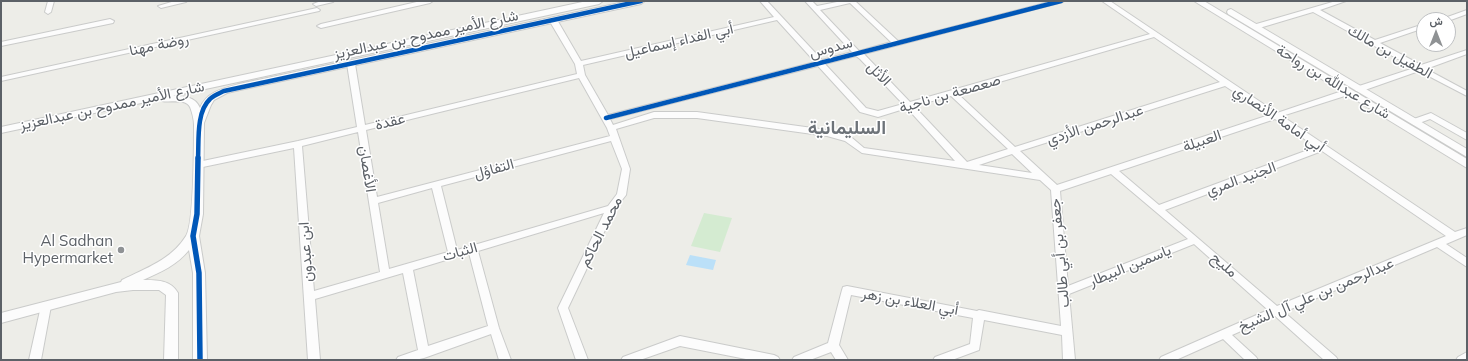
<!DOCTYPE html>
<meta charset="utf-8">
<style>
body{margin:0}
#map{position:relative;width:1468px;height:361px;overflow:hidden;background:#edede8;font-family:Mulish,Vazirmatn,sans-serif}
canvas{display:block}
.frame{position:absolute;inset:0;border:2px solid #5c6167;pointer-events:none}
.north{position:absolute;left:1416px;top:12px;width:40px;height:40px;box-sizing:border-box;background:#fff;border:1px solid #bec0c2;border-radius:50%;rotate:0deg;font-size:11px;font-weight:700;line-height:16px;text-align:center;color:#5c6167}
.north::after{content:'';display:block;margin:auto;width:14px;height:18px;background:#8f9294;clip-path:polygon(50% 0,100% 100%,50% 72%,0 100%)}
</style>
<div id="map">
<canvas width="1468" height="361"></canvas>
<div class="frame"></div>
<div class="north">ش</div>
</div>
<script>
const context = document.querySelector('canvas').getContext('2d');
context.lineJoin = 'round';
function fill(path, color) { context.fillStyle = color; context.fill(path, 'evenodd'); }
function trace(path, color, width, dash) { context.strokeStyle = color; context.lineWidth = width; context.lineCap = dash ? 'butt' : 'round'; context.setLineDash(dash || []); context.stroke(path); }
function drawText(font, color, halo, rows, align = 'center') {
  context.font = font + ' Mulish,Vazirmatn,sans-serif'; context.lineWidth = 3; context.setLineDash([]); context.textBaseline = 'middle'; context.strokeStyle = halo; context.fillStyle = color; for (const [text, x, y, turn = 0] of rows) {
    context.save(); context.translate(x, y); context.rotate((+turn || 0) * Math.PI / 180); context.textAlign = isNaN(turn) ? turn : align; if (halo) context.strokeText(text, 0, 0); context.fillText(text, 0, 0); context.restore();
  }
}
const green = new Path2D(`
 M704 213 732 218 720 252 691 246Z`);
const water = new Path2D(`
 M690 255 716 260 713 270 686 265Z`);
const minor = new Path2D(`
 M48 1H54L51 12 48 14 45 12Z
 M175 1H187L186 2 161 8 158 6Z
 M321 1H334L333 2 316 6 313 4Z
 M421 1H433L430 3 321 28 317 26 321 24Z
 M760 1H767L822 60 852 52 805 1H812L817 6 842 1H855L898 41 1053 1H1064L1063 2 864 54 910 102 1150 34 1102 1H1110L1277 113 1345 90H1351L1352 92 1351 94 1282 116 1455 232 1467 228V235L1446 244 1467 258V267L1437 247 1284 312 1336 357 1338 360H1324L1275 316 1232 335 1256 357 1258 360H1245L1223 339 1176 360H1159L1161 357 1268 310 1194 244 1069 294 1075 360H1063L1062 335 984 320 979 350 952 360H933L935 357 970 344 973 318 851 295 839 345 848 360H836L831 352 810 360H792L794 357 828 343 842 290 843 287 847 286 977 311 979 310 1061 326 1051 190 1040 180 862 153 845 141 827 136 697 118H654L616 129 630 169 626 195 615 209 568 308 588 360H576L558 308 604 213 478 251 499 328 511 360H499L491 334 424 358 415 360H396L398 357 418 350 403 273 315 299 320 360H308L294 148 198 168 194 165 198 162 298 141 357 127 347 64 348 62H351L355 64 365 125 577 74 575 64 549 20 550 18H556L581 61 774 17ZM850 3 891 42 859 51 820 10ZM777 20 815 62 608 115 585 75 583 65ZM1154 37 1220 82 1015 147 958 94ZM856 56 860 59 903 104 878 111 866 108 825 64ZM818 66 860 112 878 117 907 108 955 161 864 148 851 137 827 130 697 112H654L613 125 610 119ZM579 78 607 128 610 136 377 197 366 130ZM1225 86 1269 115 1057 185 1020 151ZM951 96 1008 149 967 162 914 106ZM1275 119 1316 147 1159 205 1119 171ZM358 132 380 272 314 291 302 146ZM611 141 622 169 617 194 608 206 457 250 441 186ZM1322 151 1446 236 1277 306 1165 210ZM1012 154 1032 173 979 165ZM1111 174 1188 239 1068 286 1060 191ZM432 188 448 252 389 269 378 203ZM469 253 488 326 428 346 413 270Z
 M1336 1H1346L1320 10 1375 40 1424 24V28L1380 43 1421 65 1467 50V54L1426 69 1467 91V96L1419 71 1362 91H1356L1355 89 1356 87 1414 68 1313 12 1256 29 1252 27 1253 25Z
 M317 8 320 10 319 11 1 81V77Z
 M1467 10V14L1448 21 1439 20Z
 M110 19 114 21 113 23 1 46V42Z
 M1431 113 1467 133V140L1430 119 1414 125 1410 122 1411 120Z
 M46 302 50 303 51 306 41 360H29L41 306 42 303Z
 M680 336 774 355 778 357 780 360H751L680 346 640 360H621L623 357Z
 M1467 352V360H1456L1458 357Z`);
const tertiary = new Path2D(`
 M587 1H603L599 4 173 96C183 96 195 96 200 108 206 92 224 88 239 84L629 1H645L641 4 240 90 227 93 214 100 211 105 204 123 203 214 199 236 205 273 207 360H193V273L189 250C177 265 161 272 143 280 157 280 171 280 178 293V360H164L166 295 159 290H133L116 292 1 323V313L121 282 122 280C146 268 171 260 186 236 194 225 194 143 194 125 194 120 192 112 190 107 185 98 170 103 162 101L160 99 1 133V127Z
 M1194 1H1204L1467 159V168Z
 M1231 9 1467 149V157L1228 14 1227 12 1228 10Z`);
const cyclewayFar1 = new Path2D(`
 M606 118 1061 1
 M198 159C199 141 196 112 210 99 214 95 220 93 224 91L641 1`);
const cycleway = new Path2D(`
 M198 158 197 214 193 236 199 273 200 360`);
const markers = [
 [121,250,4,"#8f9294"]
];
const streetNames = [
 ["شارع الأمير ممدوح بن عبدالعزيز",426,35,-12],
 ["أبي الفداء إسماعيل",679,41,-13],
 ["روضة مهنا",159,45,-12],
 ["سدوس",831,48,-15],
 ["الطفيل بن مالك",1390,52,29],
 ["الأثل",879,74,46],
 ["شارع عبدالله بن رواحة",1333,82,31],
 ["صعصعة بن ناجية",950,94,-16],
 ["شارع الأمير ممدوح بن عبدالعزيز",112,106,-12],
 ["أبي أمامة الأنصاري",1279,119,34],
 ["عقدة",390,122,-14],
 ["عبدالرحمن الأزدي",1095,125,-18],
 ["العبيلة",1202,141,-19],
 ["الأغصان",367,169,81],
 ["التفاؤل",494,169,-15],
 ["الجنيد المري",1241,179,-20],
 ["محمد الحاكم",601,232,-63],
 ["ابن عبدون",306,252,-94],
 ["الثبات",460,252,-16],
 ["جعفر بن أبي طالب",1060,253,-95],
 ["مليح",1224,265,41],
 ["ياسمين البيطار",1130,266,-22],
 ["عبدالرحمن بن علي آل الشيخ",1316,295,-23],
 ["أبي العلاء بن زهر",910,302,10]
];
const poiNames = [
 ["Al Sadhan",113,241],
 ["Hypermarket",113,258]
];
const districtNames = [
 ["السليمانية",847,128]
];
fill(green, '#d4ebd1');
fill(water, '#bbe0f8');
trace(minor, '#cacbca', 2);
trace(tertiary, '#cacbca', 2);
fill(minor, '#fcfcfc');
fill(tertiary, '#fcfcfc');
trace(cyclewayFar1, '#0057b8', 4.5);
trace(cycleway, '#0057b8', 5.5);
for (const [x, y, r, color] of markers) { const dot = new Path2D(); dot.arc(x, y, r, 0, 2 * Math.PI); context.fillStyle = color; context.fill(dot); trace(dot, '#fff', 1.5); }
drawText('15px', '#5c6167', '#fff', streetNames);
drawText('15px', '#5c6167', '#fff', poiNames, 'right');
drawText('bold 19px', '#6d7379', '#fff', districtNames);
</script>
